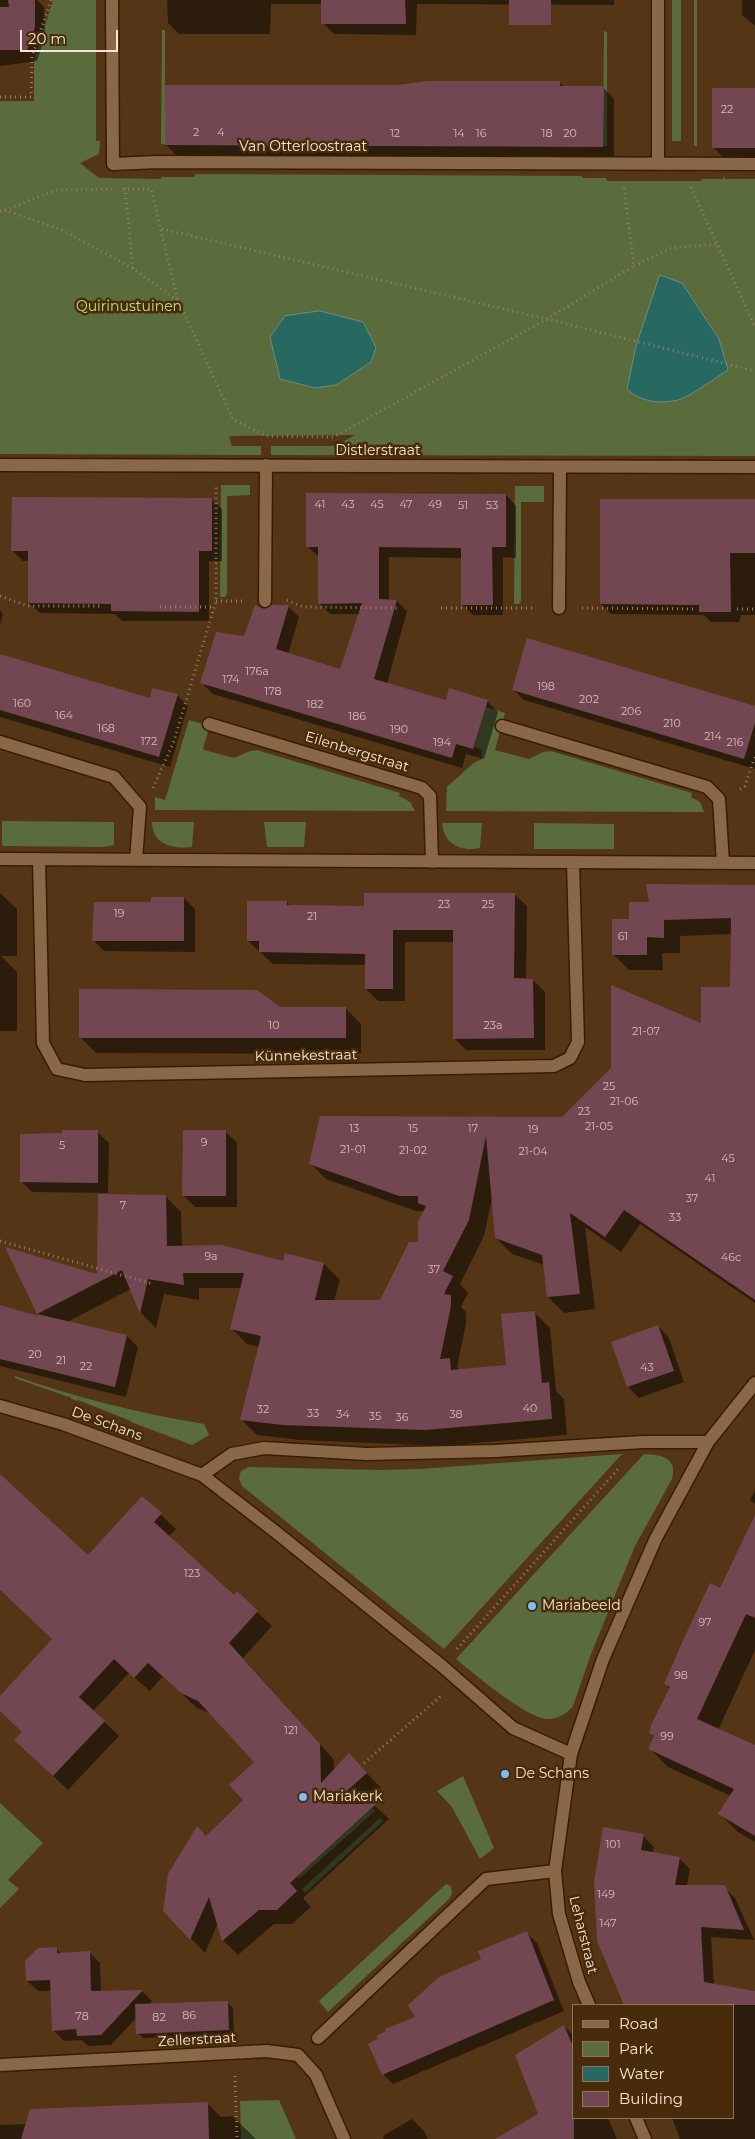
<!DOCTYPE html>
<meta charset="utf-8">
<style>
body{margin:0}
#map{position:relative;width:755px;height:2139px;overflow:hidden;background:#543616;font-family:Montserrat,sans-serif}
canvas{display:block}
.legend{position:absolute;left:572px;top:2004px;width:162px;height:115px;box-sizing:border-box;background:#482b0a;border:1px solid #8e755b;margin:0;padding:6px 9px;list-style:none;font-size:15px;color:#f8e5d4}
.legend li{display:flex;align-items:center;gap:10px;height:25px}
.legend b{width:25px;border:1px solid #8e755b}
.scale{position:absolute;left:20px;top:30px;width:98px;height:22px;box-sizing:border-box;border:2px solid #f8e5d4;border-top:0;padding-left:6px;font-size:15px;line-height:18px;white-space:nowrap;color:#f8e5d4;-webkit-text-stroke:4px #482b0a;paint-order:stroke}
</style>
<div id="map">
<canvas width="755" height="2139"></canvas>
<ul class="legend">
<li><b style="height:6px;background:#896848"></b>Road</li>
<li><b style="height:14px;background:#5b6c3c"></b>Park</li>
<li><b style="height:14px;background:#276860"></b>Water</li>
<li><b style="height:14px;background:#734751"></b>Building</li>
</ul>
<div class="scale">20 m</div>
</div>
<script>
const context = document.querySelector('canvas').getContext('2d');
context.lineJoin = 'round';
function fill(path, color) { context.fillStyle = color; context.fill(path, 'evenodd'); }
function trace(path, color, width, dash) { context.strokeStyle = color; context.lineWidth = width; context.lineCap = dash ? 'butt' : 'round'; context.setLineDash(dash || []); context.stroke(path); }
function drawText(font, color, halo, rows, align = 'center') {
  context.font = font + ' Montserrat,sans-serif'; context.lineWidth = 5; context.setLineDash([]); context.textBaseline = 'middle'; context.strokeStyle = halo; context.fillStyle = color; for (const [text, x, y, turn = 0] of rows) {
    context.save(); context.translate(x, y); context.rotate((+turn || 0) * Math.PI / 180); context.textAlign = isNaN(turn) ? turn : align; if (halo) context.strokeText(text, 0, 0); context.fillText(text, 0, 0); context.restore();
  }
}
const green = new Path2D(`
 M53 0H96V141H100L99 154 80 163 99 178 161 179V177H194L196 174 582 176V178H606L607 181H701V179H723V176L725 179H755V456L271 455V446H335L355 435 229 436 232 446H261V455L0 454V101H34V60Z
 M672 0H681V141H672Z
 M694 0H697V146H694Z
 M162 30H165V144H161Z
 M604 31 607 32V146H603Z
 M221 485H250V495L227 496V594L225 597H220Z
 M515 486H544V502H521V601L519 604H514Z
 M486 707 505 713 495 750 529 759 543 752 551 751 692 793 691 797 700 802 704 812 446 811 447 786C460 778 468 764 482 759L481 749 474 747Z
 M189 720 210 726 203 748 204 750 234 758 250 751 257 750 400 793 399 796 410 802 415 811 155 810V797L165 800Z
 M2 821 114 822V845L104 847 2 846Z
 M152 822H194L192 847C173 849 152 845 152 822Z
 M264 822H306L304 847H267Z
 M442 823H482L480 848C460 852 444 844 442 823Z
 M534 823 614 824V849H534Z
 M15 1376C77 1398 139 1413 204 1424L209 1435 192 1445 131 1422 132 1418 131 1421 78 1400 79 1397 77 1401 70 1398 71 1395 69 1397 15 1378Z
 M622 1454 444 1649 242 1486 239 1478 241 1471 248 1467 380 1470 420 1469Z
 M644 1454C661 1455 678 1457 672 1479L635 1546 591 1654 573 1706C566 1714 557 1720 546 1719 524 1716 474 1674 456 1659Z
 M463 1776 494 1848 480 1859 452 1807 437 1791Z
 M0 1803 43 1843 8 1880 19 1889 0 1908Z
 M372 1808 375 1811 300 1878H296Z
 M380 1818 383 1821 305 1893 302 1889Z
 M446 1884 451 1886 452 1894 449 1899 328 2012 319 2001Z
 M279 2100 296 2139H241L240 2101Z`);
const water = new Path2D(`
 M660 275 682 283 719 339 728 370C717 377 689 397 678 400 659 404 641 402 627 389L636 346Z
 M320 311 363 322 376 347 371 362 336 385 315 388 280 379 270 337 285 316Z`);
const shadow = new Path2D(`
 M0 0H37L44 7 45 37 37 61 0 66Z
 M167 0H614V5L417 4 416 35 334 34 323 23V4H271L270 34H179L168 23Z
 M742 0H755V26L742 15Z
 M560 83 564 87H603L614 99V157L177 156 166 145 398 86Z
 M755 90V159L724 158 713 147Z
 M506 495 516 506V558L503 557V615H473L462 604V558L389 557V601H397L407 611 387 684 446 702 487 701 498 712 484 759 466 754 462 768 213 694 202 683 245 638 265 610 288 606 299 617 288 654 341 670 360 614H330L319 603V557L307 546Z
 M211 499 222 509V561H209V621H122L115 614 40 613 29 603V561H23L12 550Z
 M755 501V615H741L739 622H711L704 615 611 614 601 604Z
 M0 610 3 614 0 625Z
 M0 655 150 700 177 695 188 706 170 767 0 717Z
 M513 689 755 707V769L524 700Z
 M755 886V1303L640 1224 621 1252 585 1227 595 1309 564 1313 548 1297 544 1265 512 1254 496 1238 492 1198 484 1236 460 1284 468 1293 461 1307 466 1312V1323L457 1367 460 1371 507 1366 534 1312 550 1328 556 1391 564 1399 567 1435 442 1446 300 1440 257 1435 241 1419 259 1347 247 1344 231 1328 241 1288H199V1300L164 1294 156 1328 141 1313 131 1289 67 1322 127 1336 138 1347 126 1397 0 1366V1305L40 1318 38 1313 98 1275 165 1196 181 1212 182 1247 284 1262 286 1254 324 1264 340 1280 334 1301 381 1302 420 1243 425 1211H416L326 1179 310 1163 562 1118 702 1025 732 988V934L680 936V953H662L663 970H629L613 954 630 920 650 903Z
 M0 893 17 909V956H1L17 972V1031H0Z
 M514 894 527 906 526 980H533L545 992V1050H466L454 1038 455 942H405V1001H378L366 989V965L273 964 248 941 287 902 291 907H365Z
 M184 898 195 909V952L104 951 93 940 153 903Z
 M280 1008H345L361 1024V1054L96 1053 80 1037Z
 M97 1132 109 1143 108 1193 32 1192 21 1181 64 1135Z
 M226 1132 237 1143V1207H195L184 1196Z
 M658 1326 669 1338 684 1382 639 1398 628 1387 613 1343Z
 M0 1476 88 1557 142 1497 176 1529 168 1537 234 1596 237 1593 272 1626 243 1658 334 1760V1771L363 1769 381 1788 361 1806H375L389 1819 303 1898 311 1907 292 1924H274L238 1955 224 1941 218 1923 205 1953 164 1911 206 1837 244 1800 256 1762 212 1714 197 1708 163 1676 150 1691 129 1673 93 1711 119 1736 68 1790 30 1754 23 1732 0 1709V1697L54 1640 0 1590Z
 M755 1491V1504L750 1500Z
 M755 1518V1650L718 1730 755 1746V1842L738 1832 720 1814 731 1796 668 1767 650 1749 654 1737 650 1733 670 1689 665 1684 721 1590Z
 M643 1836 654 1847 653 1854 679 1858 690 1869 687 1886 724 1887 735 1898 754 1940 711 1937 714 1985 755 1992V2139H680L672 2118H734V2005H625L598 1940Z
 M527 1933 537 1943 564 2011 393 2084 383 2074 483 1959Z
 M56 1948 61 1954 90 1953 100 1963 101 1992 142 1991 152 2001 149 2005 227 2002 233 2008 234 2035 143 2038 138 2033 137 2017 111 2045 88 2046 82 2040 64 2041 53 2030 51 1991H38L27 1981Z
 M564 2026 574 2036V2118H608L617 2139H506L539 2114Z
 M207 2103 221 2117 232 2116 256 2139H0V2125L27 2124Z
 M412 2119 424 2131 428 2139H384L383 2136Z`);
const building = new Path2D(`
 M8 0H35V27L27 50H0V7H9Z
 M321 0H405L406 24H321Z
 M509 0H551V25H509Z
 M428 81H560V86H604L603 147 165 145V85H398Z
 M712 88H755V148H712Z
 M306 493 506 494V547H492L493 605H461V548L379 547V599L397 600 374 679 446 700 449 688 488 700 473 749 456 744 452 758 200 683 216 632 244 636 255 605 264 609 272 605H289L276 649 340 669 362 603 318 604V547H306Z
 M12 497 212 498V551H199V612L111 611V604L28 603V551H11Z
 M600 499H755V553H730L731 612H699V605L600 604Z
 M527 638 755 706V723L744 759 512 690Z
 M0 654 150 698 152 688 178 694 159 757 0 710Z
 M646 884 755 885V1300L624 1210 605 1237 570 1213 580 1294 547 1297 542 1255 495 1238 486 1136 469 1220 443 1271 453 1276 444 1294 451 1295V1306L440 1359 450 1358 451 1370 506 1365 501 1314 535 1311 542 1383 549 1382 552 1419 425 1430 283 1425 240 1420 261 1336 230 1329 244 1273H183L184 1285 148 1279 140 1314 122 1270 37 1314 5 1247 97 1274 98 1194 166 1195 167 1246 222 1245 283 1261 285 1253 324 1263 315 1300H380L409 1242H418V1222L426 1206 418 1203V1196H399L309 1164 320 1116 562 1117 611 1068V985L701 1023V987H730L731 918 664 920V938L647 937V955H612V919H629V902H649Z
 M364 893H515L514 978 533 979 534 1038 453 1039V930H393V989H365V954L259 952V941H247V901H287V905L364 906Z
 M151 897H184V941H92L94 902H151Z
 M79 989 257 990 280 1007H346V1038H79Z
 M62 1130H98V1183L20 1182V1134L62 1133Z
 M183 1130H226V1196H182Z
 M0 1305 38 1316 37 1314 127 1335 115 1387 0 1359Z
 M658 1325 674 1371 627 1387 611 1342Z
 M0 1474 88 1555 142 1496 162 1513 154 1522 234 1595 237 1591 258 1611 229 1643 320 1744 321 1783 349 1753 367 1773 332 1804H376L290 1883 297 1891 277 1910H259L222 1941 209 1897 190 1940 163 1911 168 1874 197 1826 206 1836 243 1800 229 1785 254 1762 198 1701 181 1693 148 1663 134 1678 114 1659 79 1697 105 1721 53 1776 14 1740 22 1732 0 1711V1696L52 1639 0 1590Z
 M755 1515V1618L746 1614 697 1719 755 1745V1836L718 1814 734 1789 648 1749 654 1736 649 1733 651 1725 670 1687 664 1684 685 1636 710 1583 720 1588Z
 M603 1827 644 1834 641 1850 680 1857 675 1885H725L744 1930 701 1927 704 1982 755 1991V2005H624L597 1941 594 1882Z
 M527 1931 554 2000 382 2075 368 2044 378 2039 376 2036 386 2031 385 2029 415 2017 408 2005 439 1977 481 1959 478 1951Z
 M57 1947V1953L90 1951 91 1991 143 1990 101 2035 77 2036 76 2029 52 2031 50 1980 26 1981 25 1961 38 1948Z
 M228 2001 229 2030 136 2034 135 2004Z
 M564 2025 574 2049V2139H495L538 2114 515 2055Z
 M208 2102 209 2139H21L30 2109Z`);
const path = new Path2D(`
 M0 97H31L32 57 51 0
 M691 187 755 327
 M125 188 133 269
 M123 189H151L178 302
 M5 210 56 190 115 189
 M0 211 5 210 62 230 134 269 179 302 233 419 266 436 334 437 547 319 634 266 624 187
 M162 229 547 319 755 371
 M634 266 671 248 717 244
 M0 596 28 606H100
 M287 600 303 607 400 608
 M216 601H244
 M160 607H214
 M441 608H536
 M582 608 694 609
 M737 609H755
 M153 788 174 741 216 601V487
 M740 789 745 786 755 757
 M0 1241 153 1284
 M457 1649 620 1467
 M364 1763 441 1696
 M235 2076 237 2139`);
const lane = new Path2D(`
 M265 601 266 465
 M559 608 560 467`);
const street = new Path2D(`
 M112 0 113 164 157 162 755 164
 M658 164V0
 M0 465 755 467
 M209 724 422 788 430 796 432 862
 M502 726 707 787 719 799 723 863
 M0 742 114 777 140 807 136 860
 M0 859 755 863
 M39 859 43 1043 57 1069 85 1075 554 1066 570 1058 578 1042 573 862
 M0 1406 63 1424 202 1475 277 1533 442 1666 513 1728 571 1754
 M202 1475 232 1454 264 1448 367 1454 495 1451 643 1442H708
 M589 2005 579 1982 559 1914 555 1871 571 1754 603 1659 656 1538 708 1442 755 1383
 M318 2038 486 1879 555 1871
 M0 2065 267 2051 298 2055 316 2075 344 2139
 M636 2118 645 2139`);
const markers = [
 [532,1606,5,"#7abff8"],
 [505,1774,5,"#7abff8"],
 [303,1797,5,"#7abff8"]
];
const numberNames = [
 ["22",727,110],
 ["2",196,133],
 ["4",221,133],
 ["12",395,134],
 ["14",459,134],
 ["16",481,134],
 ["18",547,134],
 ["20",570,134],
 ["41",320,505],
 ["43",348,505],
 ["45",377,505],
 ["47",406,505],
 ["49",435,505],
 ["51",463,506],
 ["53",492,506],
 ["176a",257,672],
 ["174",231,680],
 ["198",546,687],
 ["178",273,692],
 ["202",589,700],
 ["160",22,704],
 ["182",315,705],
 ["206",631,712],
 ["164",64,716],
 ["186",357,717],
 ["210",672,724],
 ["168",106,729],
 ["190",399,730],
 ["214",713,737],
 ["172",149,742],
 ["194",442,743],
 ["216",735,743],
 ["23",444,905],
 ["25",488,905],
 ["19",119,914],
 ["21",312,917],
 ["61",623,937],
 ["10",274,1026],
 ["23a",493,1026],
 ["21-07",646,1032],
 ["25",609,1087],
 ["21-06",624,1102],
 ["23",584,1112],
 ["21-05",599,1127],
 ["13",354,1129],
 ["15",413,1129],
 ["17",473,1129],
 ["19",533,1130],
 ["9",204,1143],
 ["5",62,1146],
 ["21-01",353,1150],
 ["21-02",413,1151],
 ["21-04",533,1152],
 ["45",728,1159],
 ["41",710,1179],
 ["37",692,1199],
 ["7",123,1206],
 ["33",675,1218],
 ["9a",211,1257],
 ["46c",731,1258],
 ["37",434,1270],
 ["20",35,1355],
 ["21",61,1361],
 ["22",86,1367],
 ["43",647,1368],
 ["40",530,1409],
 ["32",263,1410],
 ["33",313,1414],
 ["34",343,1415],
 ["38",456,1415],
 ["35",375,1417],
 ["36",402,1418],
 ["123",192,1574],
 ["97",705,1623],
 ["98",681,1676],
 ["121",291,1731],
 ["99",667,1737],
 ["101",613,1845],
 ["149",606,1895],
 ["147",608,1924],
 ["86",189,2016],
 ["78",82,2017],
 ["82",159,2018]
];
const streetNames = [
 ["Van Otterloostraat",303,147],
 ["Distlerstraat",378,451],
 ["Eilenbergstraat",357,752,17],
 ["Künnekestraat",306,1056,-1],
 ["De Schans",107,1424,20],
 ["Leharstraat",583,1935,76],
 ["Zellerstraat",197,2040,-3]
];
const parkNames = [
 ["Quirinustuinen",129,307]
];
const poiNames = [
 ["Mariabeeld",542,1606],
 ["De Schans",515,1774],
 ["Mariakerk",313,1797]
];
fill(green, '#5b6c3c');
fill(water, '#276860');
trace(water, '#668e83', 1);
fill(shadow, '#0007');
fill(building, '#734751');
trace(lane, '#381c00', 15);
trace(street, '#381c00', 15);
trace(path, '#987e64', 3, [1, 4]);
trace(lane, '#896848', 12);
trace(street, '#896848', 12);
for (const [x, y, r, color] of markers) { const dot = new Path2D(); dot.arc(x, y, r, 0, 2 * Math.PI); context.fillStyle = color; context.fill(dot); trace(dot, '#482b0a', 2); }
drawText('11px', '#d7beb3', null, numberNames);
drawText('14px', '#f8e5d4', '#482b0a', streetNames);
drawText('14px', '#bee479', '#482b0a', parkNames);
drawText('14px', '#f8e5d4', '#482b0a', poiNames, 'left');
</script>
